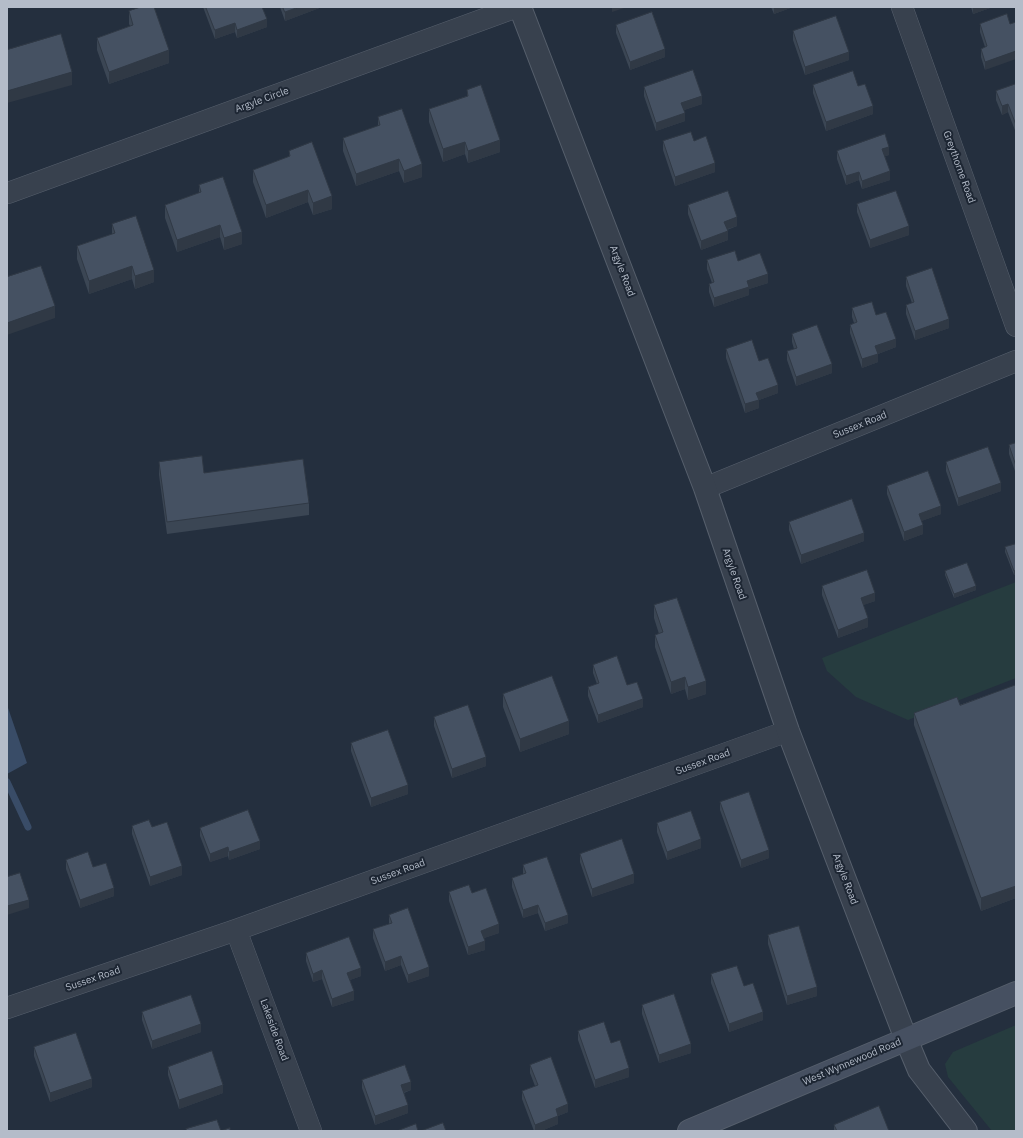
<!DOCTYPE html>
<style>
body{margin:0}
#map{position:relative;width:1023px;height:1138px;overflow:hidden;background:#242f3e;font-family:"IBM Plex Sans",sans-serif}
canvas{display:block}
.frame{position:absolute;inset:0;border:8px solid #b4bcc9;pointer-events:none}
</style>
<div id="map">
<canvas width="1023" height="1138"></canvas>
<div class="frame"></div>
</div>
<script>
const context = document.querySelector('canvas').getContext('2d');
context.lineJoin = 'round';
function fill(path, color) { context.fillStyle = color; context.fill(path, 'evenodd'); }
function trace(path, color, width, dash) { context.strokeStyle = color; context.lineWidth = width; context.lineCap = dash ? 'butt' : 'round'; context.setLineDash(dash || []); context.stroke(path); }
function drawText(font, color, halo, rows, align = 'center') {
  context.font = font + ' "IBM Plex Sans",sans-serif'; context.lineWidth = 4; context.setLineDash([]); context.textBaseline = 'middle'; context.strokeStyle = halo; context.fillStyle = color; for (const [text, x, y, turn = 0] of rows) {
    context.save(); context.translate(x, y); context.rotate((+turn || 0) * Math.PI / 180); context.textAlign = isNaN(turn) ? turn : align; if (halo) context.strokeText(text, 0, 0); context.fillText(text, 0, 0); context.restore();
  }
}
const green = new Path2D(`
 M1016 582V678L908 720 856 697 827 671 822 658Z
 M1016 1025V1131H992L948 1077 945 1064 953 1052Z`);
const water = new Path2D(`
 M7 705 27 763 7 774Z`);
const stream = new Path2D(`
 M7 782 28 827`);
const minor = new Path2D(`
 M902 7 1016 326
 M8 193 517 7
 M705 488 1016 361
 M236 930 311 1131
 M7 1008 236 930 788 731`);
const tertiary = new Path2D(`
 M520 7 705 488 788 731 906 1039 919 1070 966 1131`);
const secondary = new Path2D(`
 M689 1131 1016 993`);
const wall = new Path2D(`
 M203 7H262L267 27 237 38 235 32 215 39Z
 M280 7H322L285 21Z
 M771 7H793L774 14Z
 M971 7H993L973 14Z
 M129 11 169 63 109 84 97 50V38L130 26 129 24Z
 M1007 14 985 70 981 57V49L985 47 980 32V24Z
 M616 25 665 57 630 70 616 33Z
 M793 31 849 60 805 75 793 40Z
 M1016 84V133L1008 112 1002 115 996 100V91Z
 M813 85 858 86 873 114 826 131 813 93Z
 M644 87 702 104 684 110 685 121 656 131 644 96Z
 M467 90 500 152 468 163 465 154 443 162 429 122V109L467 96Z
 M378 117 422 177 404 183 399 171 356 186 343 151V138L378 126Z
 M663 141H694L715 172 675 186 663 150Z
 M289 151 332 209 313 215 308 202 266 218 253 182V170L289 157Z
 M837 151 889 155 885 156 890 180 862 189 859 180 846 185 837 159Z
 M199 185 242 244 224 250 220 237 177 252 165 218V205L199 193Z
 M857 204 909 235 870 248 857 212Z
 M688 205 737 226 727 230 728 240 701 250 688 214Z
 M112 224 154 282 135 289 132 279 89 294 77 259V246L112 234Z
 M707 260 738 261 768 283 749 289V295L714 307 709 292V284L712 283 707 269Z
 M906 277 949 328 915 340 906 314V305L912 303 906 286Z
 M852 308 876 315 896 347 878 354V362L862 368 850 333V325L854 323 852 317Z
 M792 334 832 373 796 386 787 360V351L794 349 792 342Z
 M726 349 759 361 778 393 759 400V408L745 413 726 358Z
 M1016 443V474L1009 454V445Z
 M159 462 204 473 309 503V515L167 534 159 475Z
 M946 462 1001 491 958 506 946 471Z
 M887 486 941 514 921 521 923 534 904 541 887 494Z
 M789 522 864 541 801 564 789 530Z
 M1016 544V574L1014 575 1005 552V547Z
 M945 571 976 590 954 598 945 575Z
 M822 586 875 601 863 605 868 627 838 638 822 595Z
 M654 605 706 694 688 700 685 689 671 694 655 647V635L659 634 654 618Z
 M593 665 627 685 643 707 598 723 588 696V687L597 684 593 673Z
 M1016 685V898L981 911 914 725V713L960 705Z
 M503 694 569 734 520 752 503 707Z
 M434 717 486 766 452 778 434 726Z
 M351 743 408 794 371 807 351 751Z
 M720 802 769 858 741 868 720 810Z
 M657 823 701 848 667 860 657 832Z
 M132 826 152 827 182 875 150 886 132 834Z
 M200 828 260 849 229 860 228 856 210 862 200 836Z
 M580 854 634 883 592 897 580 862Z
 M66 860 93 867 114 896 80 908 66 869Z
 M523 865 568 923 545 931 538 913 523 918 512 887V878L523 874Z
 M449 892 472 893 499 933 484 938 485 950 468 955 449 901Z
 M389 915 429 976 408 983 401 965 385 971 373 938V929L389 924Z
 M768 935 817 996 787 1005 768 944Z
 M306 953 361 976 350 980 354 1000 332 1007 322 979 313 982 306 961Z
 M711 974 744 986 763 1020 729 1032 711 983Z
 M642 1005 691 1053 659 1063 642 1014Z
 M142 1012 201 1032 152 1049 142 1020Z
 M578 1031 611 1043 629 1077 595 1088 578 1040Z
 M34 1047 92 1087 50 1102 34 1056Z
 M530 1065 568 1112 558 1116V1124L541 1131H534L522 1099V1091L535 1086 530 1073Z
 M168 1067 223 1093 179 1109 168 1075Z
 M362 1080 411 1090 404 1093 408 1113 375 1125 362 1088Z
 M834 1125 889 1131H834Z`);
const shadedWall = new Path2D(`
 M299 7H322L285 21V12Z
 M612 7H627L612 12Z
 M774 7H793L774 14Z
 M973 7H993L973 14Z
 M267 19V27L237 38V30Z
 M235 23V32L215 39V30Z
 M665 49V57L630 70V62Z
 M169 50V63L109 84V72Z
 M1016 51V59L985 70V62Z
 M849 52V60L805 75V67Z
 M72 72V85L7 103V91Z
 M702 96V104L681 111V103Z
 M1008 104V112L1002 115V106Z
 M873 106V114L826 131V122Z
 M685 113V121L656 131V123Z
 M500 140V152L468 163V151Z
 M465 142V154L443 162V149Z
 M889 147V155L882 157V149Z
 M399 159V171L356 186V174Z
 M715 163V172L675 186V177Z
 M422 164V177L404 183V171Z
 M890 171V180L862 189V181Z
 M859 172V180L846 185V176Z
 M308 190V202L266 218V205Z
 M332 196V209L313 215V203Z
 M737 217V226L724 230V222Z
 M220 225V237L177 252V240Z
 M909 226V235L870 248V240Z
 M728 231V240L701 250V241Z
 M242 232V244L224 250V238Z
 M132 266V279L89 294V281Z
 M154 270V282L135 289V276Z
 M768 274V283L749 289V295L714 307V298L747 281Z
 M55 306V318L7 335V323Z
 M949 319V328L915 340V331Z
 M896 339V347L875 355V346Z
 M878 354V362L862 368V359Z
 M832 364V373L796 386V377Z
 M778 385V393L759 400V408L745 413V404L756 393Z
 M1001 483V491L958 506V498Z
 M941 506V514L919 522V514Z
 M923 525V534L904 541V532Z
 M864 533V541L801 564V555Z
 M1016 570V574L1014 575V571Z
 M976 586V590L954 598V594Z
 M875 593V601L861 606V598Z
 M868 618V627L838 638V630Z
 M685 677V689L671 694V682Z
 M706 681V694L688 700V687Z
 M643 699V707L598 723V715Z
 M569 721V734L520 752V739Z
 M486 757V766L452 778V769Z
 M408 785V794L371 807V798Z
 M701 839V848L667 860V852Z
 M260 841V849L229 860V852Z
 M228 847V856L210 862V854Z
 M769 850V858L741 868V860Z
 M182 866V875L150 886V877Z
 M634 874V883L592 897V889Z
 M1016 886V898L981 911V898Z
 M114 888V896L80 908V900Z
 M29 900V908L7 915V906Z
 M538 905V913L523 918V910Z
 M568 915V923L545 931V923Z
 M499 924V933L481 939V931Z
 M485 941V950L468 955V947Z
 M401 956V965L385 971V962Z
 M429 967V976L408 983V975Z
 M361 968V976L347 981V973Z
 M322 970V979L313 982V974Z
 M817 987V996L787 1005V996Z
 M354 991V1000L332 1007V999Z
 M763 1012V1020L729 1032V1024Z
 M201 1024V1032L152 1049V1041Z
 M691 1044V1053L659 1063V1055Z
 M629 1068V1077L595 1088V1080Z
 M92 1079V1087L50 1102V1093Z
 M411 1082V1090L401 1093V1085Z
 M8 1085V1094H7V1086Z
 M223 1085V1093L179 1109V1100Z
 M568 1104V1112L558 1116V1124L541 1131H535V1125L556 1109Z
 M408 1105V1113L375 1125V1116Z`);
const building = new Path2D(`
 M141 7H154L169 50 109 72 97 38 133 25 129 11Z
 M206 7H262L267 19 237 30 235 23 215 30Z
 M283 7H299L285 12Z
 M652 12 665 49 630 62 616 25Z
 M1007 14 1010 24 1016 22V51L985 62 981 49 987 46 980 24Z
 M836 16 849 52 805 67 793 31Z
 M61 34 72 72 7 91V50Z
 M693 70 702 96 681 103 685 113 656 123 644 87Z
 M853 71 858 86 865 84 873 106 826 122 813 85Z
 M1016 84V125L1008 104 1002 106 996 91Z
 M481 85 500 140 468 151 465 142 443 149 429 109 468 96 467 90Z
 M402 109 422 164 404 171 399 159 356 174 343 138 380 125 378 117Z
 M691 132 694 141 706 136 715 163 675 177 663 141Z
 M885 134 889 147 882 149 890 171 862 181 859 172 846 176 837 151Z
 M312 142 332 196 313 203 308 190 266 205 253 170 290 156 289 151Z
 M223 177 242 232 224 238 220 225 177 240 165 205 201 192 199 185Z
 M728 191 737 217 724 222 728 231 701 241 688 205Z
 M896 191 909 226 870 240 857 204Z
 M136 216 154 270 135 276 132 266 89 281 77 246 115 233 112 224Z
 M735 251 738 261 760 253 768 274 747 281 749 287 714 298 709 284 714 282 707 260Z
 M41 266 55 306 7 323V277Z
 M932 268 949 319 915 331 906 305 914 302 906 277Z
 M872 302 876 315 886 312 896 339 875 346 878 354 862 359 850 325 857 322 852 308Z
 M817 325 832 364 796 377 787 351 797 348 792 334Z
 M752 340 759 361 768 358 778 385 756 393 759 400 745 404 726 349Z
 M1016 443V466L1009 445Z
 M988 447 1001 483 958 498 946 462Z
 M202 456 204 473 303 459 309 503 167 522 159 462Z
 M928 471 941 506 919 514 923 525 904 532 887 486Z
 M852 499 864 533 801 555 789 522Z
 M1016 544V570L1014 571 1005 547Z
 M967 563 976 586 954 594 945 571Z
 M867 570 875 593 861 598 868 618 838 630 822 586Z
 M677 598 706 681 688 687 685 677 671 682 655 635 663 632 654 605Z
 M617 656 627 685 637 682 643 699 598 715 588 687 599 683 593 665Z
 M552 676 569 721 520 739 503 694Z
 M1016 685V886L981 898 914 713 957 697 960 705Z
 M468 705 486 757 452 769 434 717Z
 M388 730 408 785 371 798 351 743Z
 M749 792 769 850 741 860 720 802Z
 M248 810 260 841 229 852 228 847 210 854 200 828Z
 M691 811 701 839 667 852 657 823Z
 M149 820 152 827 167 822 182 866 150 877 132 826Z
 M622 839 634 874 592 889 580 854Z
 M88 852 93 867 106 863 114 888 80 900 66 860Z
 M547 857 568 915 545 923 538 905 523 910 512 878 526 873 523 865Z
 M20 873 29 900 7 906V877Z
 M469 885 472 893 486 888 499 924 481 931 485 941 468 947 449 892Z
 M408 908 429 967 408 975 401 956 385 962 373 929 392 923 389 915Z
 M799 926 817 987 787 996 768 935Z
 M349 937 361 968 347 973 354 991 332 999 322 970 313 974 306 953Z
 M737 966 744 986 753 983 763 1012 729 1024 711 974Z
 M674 994 691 1044 659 1055 642 1005Z
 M191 995 201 1024 152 1041 142 1012Z
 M604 1022 611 1043 620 1040 629 1068 595 1080 578 1031Z
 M76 1033 92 1079 50 1093 34 1047Z
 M212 1051 223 1085 179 1100 168 1067Z
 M551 1057 568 1104 556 1109 558 1116 535 1125 522 1091 538 1085 530 1065Z
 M405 1065 411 1082 401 1085 408 1105 375 1116 362 1080Z
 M879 1106 889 1131H837L834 1125Z
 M217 1120 221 1131H187L186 1129Z
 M443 1123 446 1131H421Z
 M416 1124 418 1131H397Z
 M230 1128V1131H221Z`);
const streetNames = [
 ["Argyle Circle",262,100,-20],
 ["Greythorne Road",959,167,70],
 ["Argyle Road",622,271,69],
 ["Sussex Road",860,425,-22],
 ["Argyle Road",734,574,71],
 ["Sussex Road",703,762,-20],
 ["Sussex Road",398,872,-20],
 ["Argyle Road",845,879,69],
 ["Sussex Road",93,979,-19],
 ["Lakeside Road",274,1030,70],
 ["West Wynnewood Road",852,1062,-23]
];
fill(green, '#263c3f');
fill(water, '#394c67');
trace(stream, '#394c67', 7);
trace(minor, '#565f6c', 22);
trace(tertiary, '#565f6c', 24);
trace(secondary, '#565f6c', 24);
trace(minor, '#38414e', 21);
trace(tertiary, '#38414e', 22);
trace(secondary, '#465061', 22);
fill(wall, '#3b4654');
fill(shadedWall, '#303945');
fill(building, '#455162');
trace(building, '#303945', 1);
drawText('10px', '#b4bcc9', '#1d2633', streetNames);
</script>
